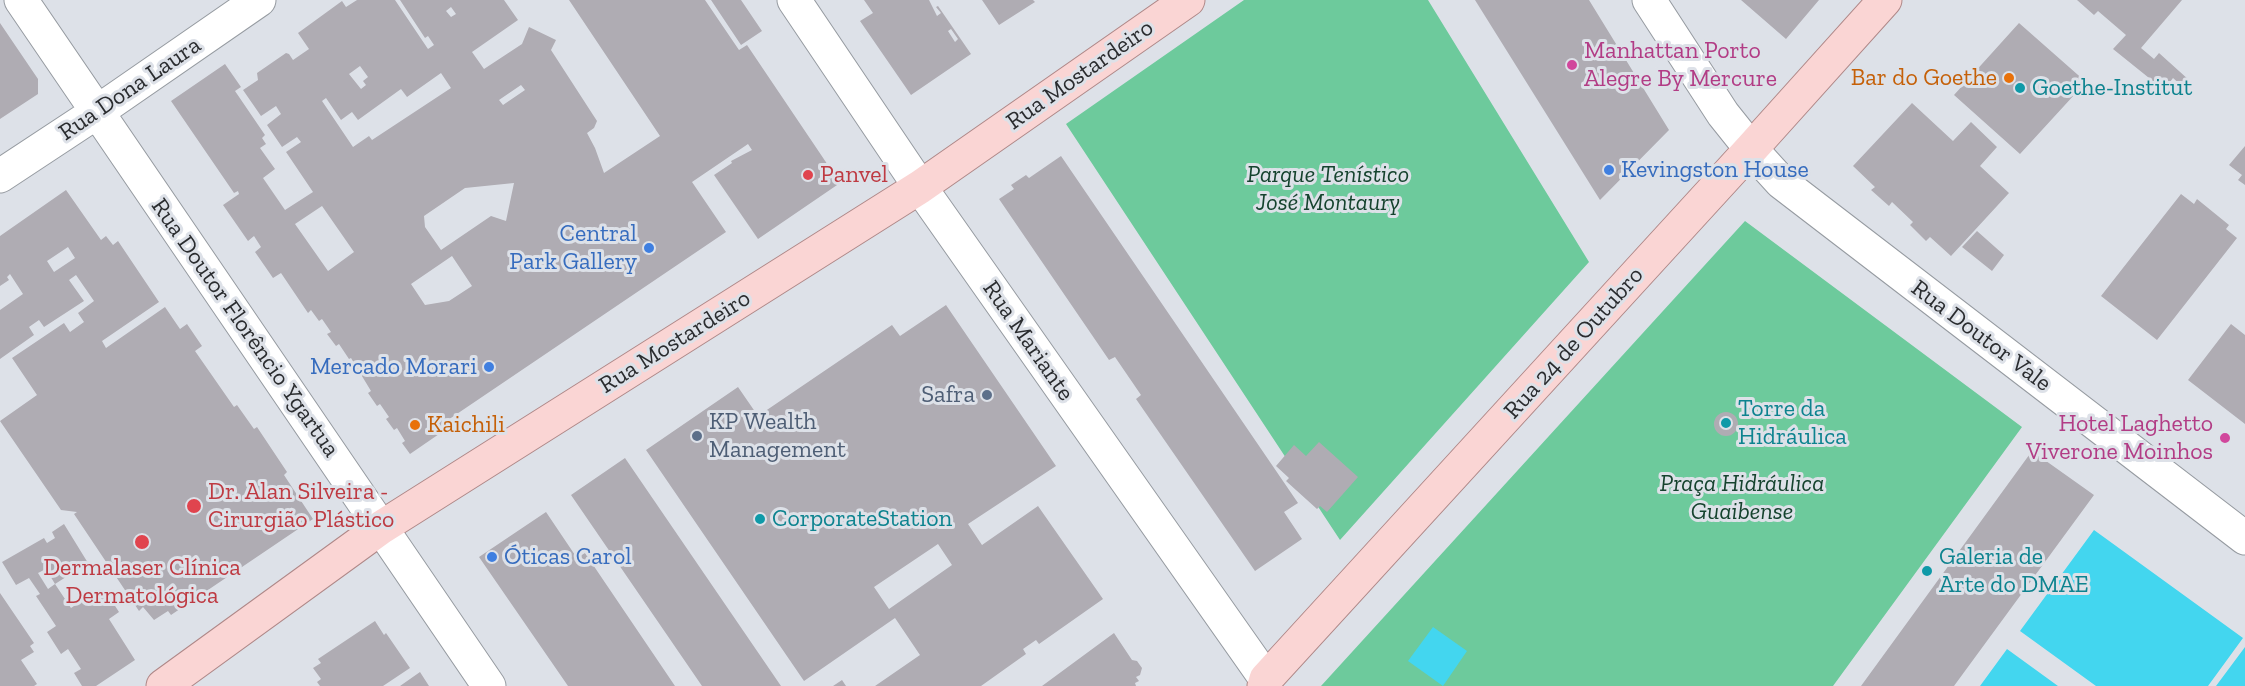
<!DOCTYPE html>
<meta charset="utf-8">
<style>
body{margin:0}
canvas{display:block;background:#dde1e8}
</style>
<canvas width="2245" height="686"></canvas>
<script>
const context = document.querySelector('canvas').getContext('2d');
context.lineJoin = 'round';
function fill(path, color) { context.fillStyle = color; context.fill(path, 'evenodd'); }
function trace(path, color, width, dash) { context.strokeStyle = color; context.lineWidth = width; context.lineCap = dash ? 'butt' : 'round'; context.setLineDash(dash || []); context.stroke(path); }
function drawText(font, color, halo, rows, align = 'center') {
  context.font = font + ' "Zilla Slab",serif'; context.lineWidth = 6; context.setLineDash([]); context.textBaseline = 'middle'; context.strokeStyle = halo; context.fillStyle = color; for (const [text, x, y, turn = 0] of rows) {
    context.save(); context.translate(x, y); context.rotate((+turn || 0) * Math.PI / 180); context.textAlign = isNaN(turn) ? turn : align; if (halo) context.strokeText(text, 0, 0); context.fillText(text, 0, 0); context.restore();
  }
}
const green = new Path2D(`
 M1244 0H1428L1589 262 1340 540 1066 124Z
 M1745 221 2022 427 1833 686H1321Z`);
const water = new Path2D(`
 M2094 530 2243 638 2208 686H2096L2020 631Z
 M1433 627 1467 651 1443 686 1408 661Z
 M2245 647V686H2216Z
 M2007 649 2058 686H1980Z`);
const building = new Path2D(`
 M357 0H395L428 49 434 45 428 36 425 38 400 0H504L518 20 472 52 484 69 522 44 529 27 556 40 551 50 597 121 594 128 587 133 595 148 604 173 660 136 569 0H705L739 50 747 45 840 183 758 239 714 175 732 163 731 161 752 150 748 144 692 182 726 232 445 422 442 432 410 454 402 443 405 441 397 428 394 430 386 419 389 417 380 404 377 406 368 393 371 391 351 358 349 359 339 344 336 346 327 334 331 332 322 319 319 321 311 310 308 313 281 273 273 278 255 252 261 247 254 236 248 241 223 205 239 194 238 191 234 193 171 101 225 64 241 87 235 91 265 135 262 138 266 144 260 148 275 169 263 178 285 210 313 192 286 152 301 142 297 137 282 147 267 125 281 114 276 106 261 116 243 90 258 80 257 73 286 53 289 54 293 60 309 49 298 33 342 1 346 7ZM451 7 456 14 451 17 446 11ZM360 66 368 77 363 81 366 85 361 89 349 74ZM441 73 451 88 372 140 369 136 353 147 322 101 326 98 341 120 352 112 358 120 401 89 407 97ZM521 85 525 90 503 105 499 100ZM514 183 506 221 491 216 441 250 425 227 424 216 465 188ZM322 206 354 252 328 271 295 224ZM452 256 472 286 449 301 425 305 411 284Z
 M711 0H741L762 31 741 45Z
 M864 0H929L937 16 941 13 936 7 938 6 971 54 911 95 860 21 873 13ZM951 29 958 39 955 42 948 31Z
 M982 0H1033L1035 2 999 25Z
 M1475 0H1589L1669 130 1600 200Z
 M1741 0H1819L1786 39Z
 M2077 0H2182L2141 48 2154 59 2159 53 2189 80 2183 87 2173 78 2164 90 2113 49 2126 35 2098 11 2094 15Z
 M0 23 38 79V94L0 119Z
 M2019 23 2086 82 2020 154 1954 95Z
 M1912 103 1953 141 1971 122 1997 147 1980 166 2009 193 1951 256 1930 237 1926 241 1910 225 1913 222 1892 202 1889 206 1871 190 1875 187 1853 166Z
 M2245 146V185L2238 180 2242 175 2229 165Z
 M1061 156 1298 503 1284 512 1302 539 1255 571 1136 399 1141 395 1115 357 1109 360 999 199 1014 189 1011 185 1026 175 1029 178Z
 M66 190 101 240 106 236 113 245 118 241 159 302 102 341 106 348 165 307 180 329 187 324 202 346 195 351 234 407 237 405 254 429 257 427 287 472 284 475 313 519 171 615 168 611 154 620 143 607 139 611 74 514 77 512 61 510 0 421 37 395 12 358 64 323 70 332 84 322 78 313 94 301 76 275 69 280 84 301 44 327 39 320 29 327 34 335 0 359V310L23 294 10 274 7 277 9 280 0 286V236ZM68 247 75 258 54 272 47 261Z
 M2181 194 2194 204 2197 199 2229 225 2226 229 2237 238 2157 340 2101 296Z
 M1977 231 2004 255 1992 271 1962 247Z
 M946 305 1056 466 968 524 982 545 1038 506 1103 599 1039 644 1036 640 1023 649 1026 654 981 686H875L920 655 895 618 804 681 646 450 738 387 758 416 892 325 900 336ZM938 544 952 565 889 609 874 587Z
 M2231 324 2245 335V424L2188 380Z
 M1714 424a12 12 0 1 1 24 0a12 12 0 1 1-24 0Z
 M1319 442 1358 477 1327 512 1320 506 1317 509 1286 481 1289 478 1276 466 1294 445 1306 456Z
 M2032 451 2094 495 1954 686H1861Z
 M625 458 781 686H702L571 495Z
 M546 512 577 558 585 553 675 686H568L479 557Z
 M64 524 88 563 55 584 46 569 38 573 48 589 55 584 71 608 83 600 86 604 106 592 119 612 109 619 135 660 96 686H82L74 673 81 669 68 649 61 654 47 632 56 626 36 596 40 594 29 578 16 585 2 562 44 538 47 543 55 538 52 532Z
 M0 593 34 643 30 646 34 652 21 660 37 684 34 686H0Z
 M375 621 384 635 386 633 410 668 383 686H320L317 682 321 679 313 668 321 663 318 659Z
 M1114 633 1132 660 1137 661 1142 668 1140 675 1136 677 1139 681 1135 683 1136 686H1042Z
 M420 672 429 686H400Z
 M842 680 846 686H833Z`);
const minor = new Path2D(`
 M21 0 489 686
 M794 0 920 187 1266 679
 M1649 0 1723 114 1751 149 1781 182 2245 538
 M0 176 97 112 259 0`);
const major = new Path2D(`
 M163 686 382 527 920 187 1188 0
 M1264 686 1266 679 1751 149 1885 0`);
const markers = [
 [1572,65,6,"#d1479c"],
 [2009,78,6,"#e8710a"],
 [2020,88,6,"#0f9aa8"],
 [1609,170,6,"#3f7fe0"],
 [808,175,6,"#e0444e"],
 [649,248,6,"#3f7fe0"],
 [489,367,6,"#3f7fe0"],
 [987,395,6,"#5c6f8a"],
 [1726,423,6,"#0f9aa8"],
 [415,425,6,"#e8710a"],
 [697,436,6,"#5c6f8a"],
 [2225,438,6,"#d1479c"],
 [194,506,8,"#e0444e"],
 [760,519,6,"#0f9aa8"],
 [142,542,8,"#e0444e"],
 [492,557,6,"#3f7fe0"],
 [1927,571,6,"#0f9aa8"]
];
const hotelNames = [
 ["Manhattan Porto",1584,51],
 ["Alegre By Mercure",1584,79],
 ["Hotel Laghetto",2213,424,"right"],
 ["Viverone Moinhos",2213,452,"right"]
];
const streetNames = [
 ["Rua Mostardeiro",1080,75,-35],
 ["Rua Dona Laura",130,89,-34],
 ["Rua Doutor Florêncio Ygartua",245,328,55],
 ["Rua Doutor Vale",1981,336,37],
 ["Rua Mariante",1028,341,55],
 ["Rua Mostardeiro",675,342,-32],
 ["Rua 24 de Outubro",1574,343,-48]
];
const foodNames = [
 ["Bar do Goethe",1997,78],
 ["Kaichili",427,425,"left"]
];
const cultureNames = [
 ["Goethe-Institut",2032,88],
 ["Torre da",1738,409],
 ["Hidráulica",1738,437],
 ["CorporateStation",772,519],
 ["Galeria de",1939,557],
 ["Arte do DMAE",1939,585]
];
const shopNames = [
 ["Kevingston House",1621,170],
 ["Central",637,234,"right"],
 ["Park Gallery",637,262,"right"],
 ["Mercado Morari",477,367,"right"],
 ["Óticas Carol",504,557]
];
const healthNames = [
 ["Panvel",820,175],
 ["Dr. Alan Silveira -",208,492],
 ["Cirurgião Plástico",208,520],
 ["Dermalaser Clínica",142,568,"center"],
 ["Dermatológica",142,596,"center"]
];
const parkNames = [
 ["Parque Tenístico",1328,175],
 ["José Montaury",1328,203],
 ["Praça Hidráulica",1742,484],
 ["Guaibense",1742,512]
];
const serviceNames = [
 ["Safra",975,395],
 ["KP Wealth",709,422,"left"],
 ["Management",709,450,"left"]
];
fill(green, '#6dca9c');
fill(water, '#43d6ef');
fill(building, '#afacb3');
trace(minor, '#969ba1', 35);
trace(major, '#af8888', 35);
trace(minor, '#fff', 33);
trace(major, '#fad5d4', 33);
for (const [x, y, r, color] of markers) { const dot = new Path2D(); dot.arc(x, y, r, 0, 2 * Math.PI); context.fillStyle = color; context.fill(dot); trace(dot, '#dde1e8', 2); }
drawText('24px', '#b23c85', '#dde1e8', hotelNames, 'left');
drawText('24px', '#2a2c2f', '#dde1e8', streetNames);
drawText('24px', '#c56008', '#dde1e8', foodNames, 'right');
drawText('24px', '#0d838f', '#dde1e8', cultureNames, 'left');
drawText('24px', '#366cbe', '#dde1e8', shopNames, 'left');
drawText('24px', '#be3a42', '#dde1e8', healthNames, 'left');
drawText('italic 24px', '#15432e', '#dde1e8', parkNames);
drawText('24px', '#4e5e75', '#dde1e8', serviceNames, 'right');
</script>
